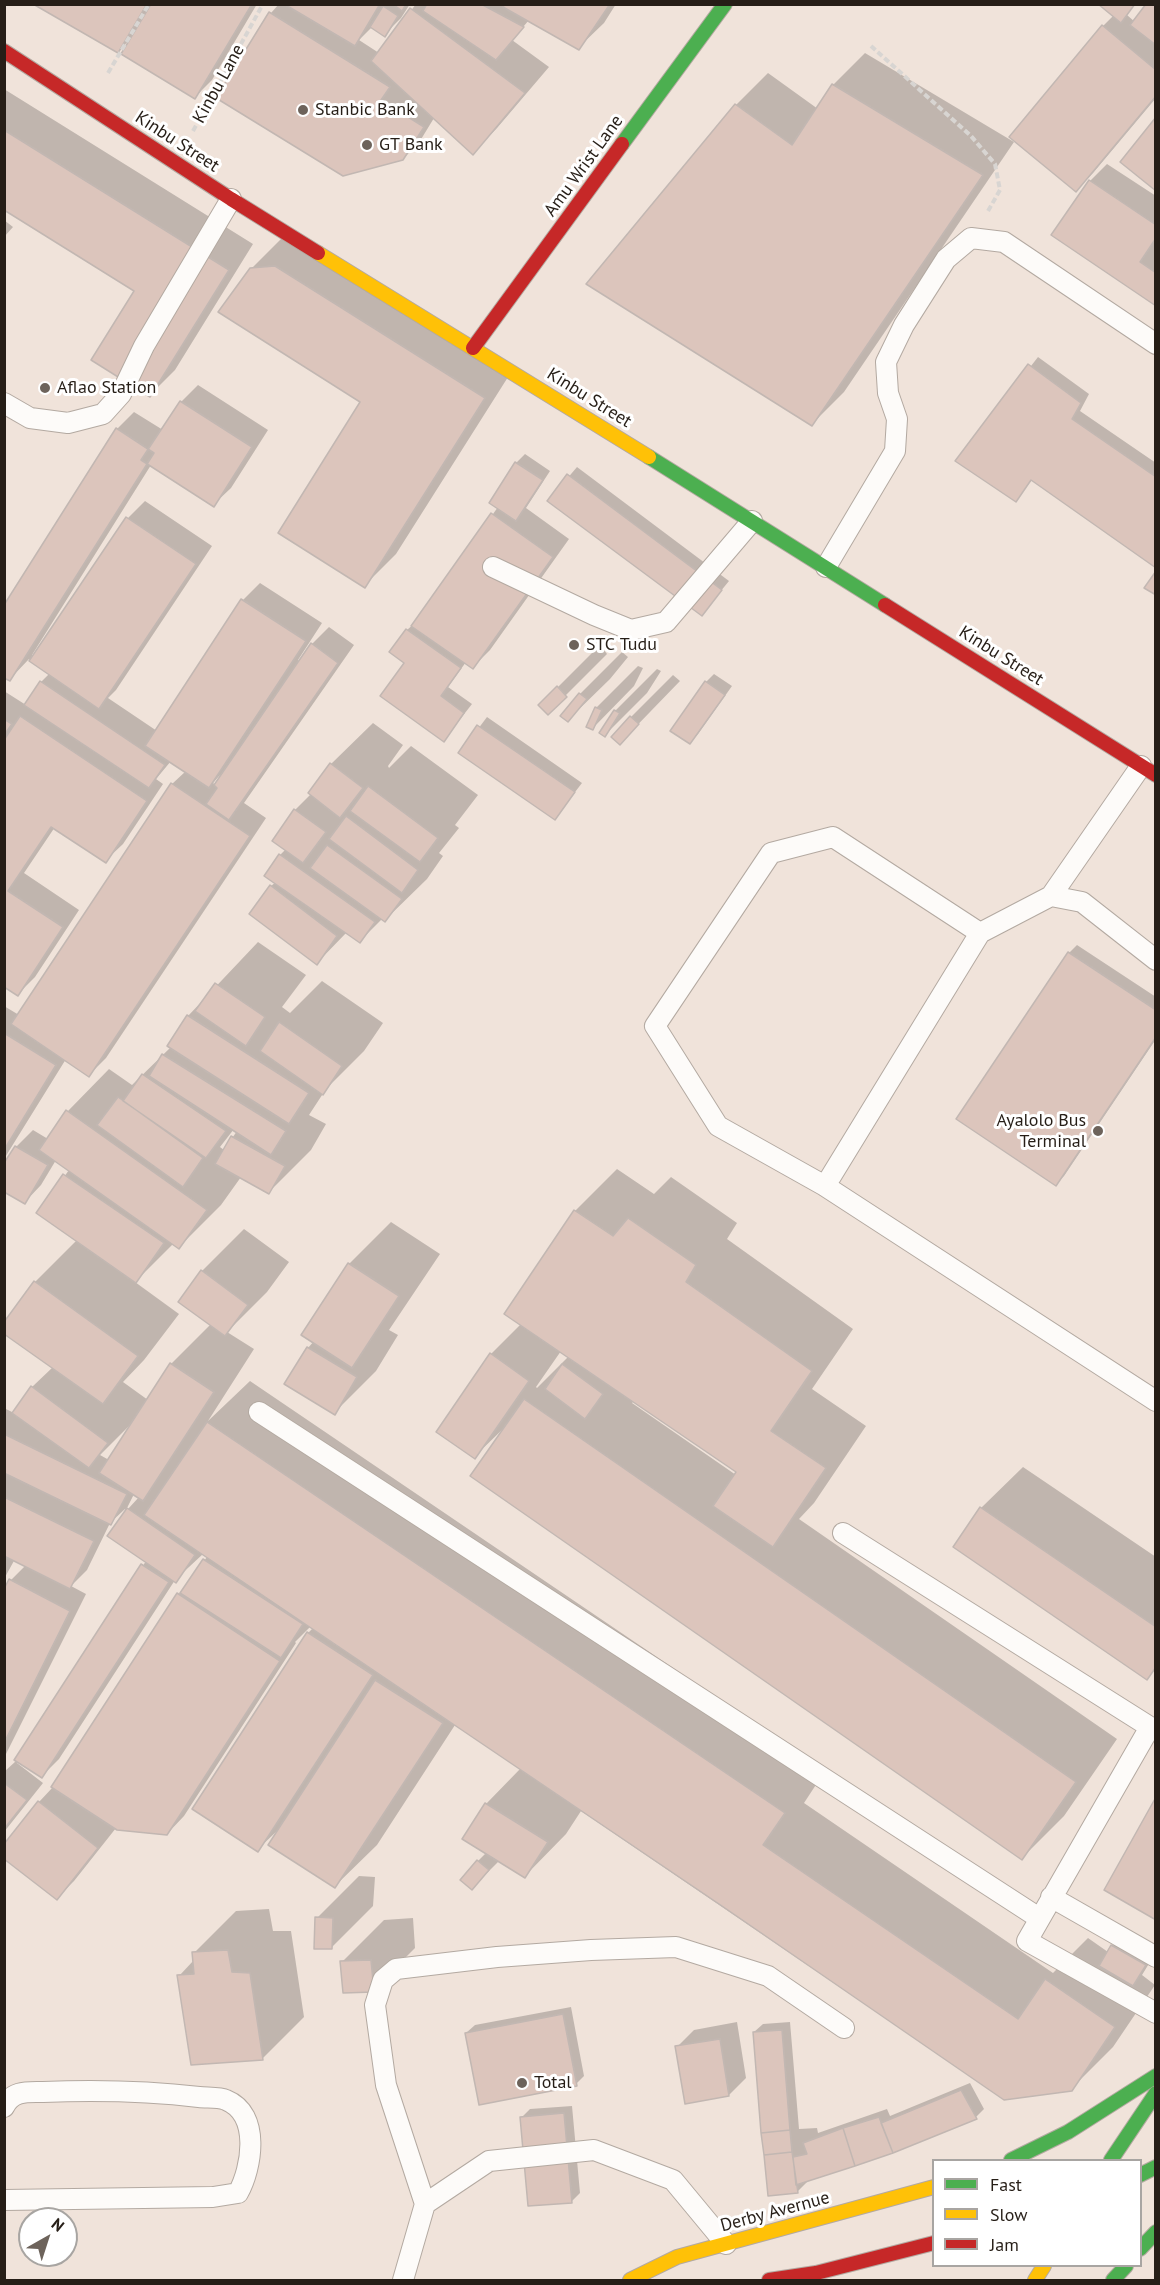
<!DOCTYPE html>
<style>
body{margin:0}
#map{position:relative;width:1160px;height:2285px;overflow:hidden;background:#f0e3da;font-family:"PT Sans",sans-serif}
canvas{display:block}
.frame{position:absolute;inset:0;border:6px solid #261e17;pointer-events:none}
.legend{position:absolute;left:932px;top:2159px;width:210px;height:108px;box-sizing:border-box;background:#fff;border:2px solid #a8a5a2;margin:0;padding:8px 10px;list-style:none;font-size:18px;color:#261e17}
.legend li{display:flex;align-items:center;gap:12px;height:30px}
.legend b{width:30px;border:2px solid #a8a5a2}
.north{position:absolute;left:18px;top:2207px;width:60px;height:60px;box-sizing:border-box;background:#fff;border:2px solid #a8a5a2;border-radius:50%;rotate:39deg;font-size:16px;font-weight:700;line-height:24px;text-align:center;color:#261e17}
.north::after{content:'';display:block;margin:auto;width:21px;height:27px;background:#6d635b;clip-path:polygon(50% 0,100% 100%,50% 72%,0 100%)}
</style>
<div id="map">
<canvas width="1160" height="2285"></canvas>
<div class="frame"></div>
<ul class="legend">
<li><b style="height:8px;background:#4caf50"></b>Fast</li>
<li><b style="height:8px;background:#ffc107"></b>Slow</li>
<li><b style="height:8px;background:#c62828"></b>Jam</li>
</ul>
<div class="north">N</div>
</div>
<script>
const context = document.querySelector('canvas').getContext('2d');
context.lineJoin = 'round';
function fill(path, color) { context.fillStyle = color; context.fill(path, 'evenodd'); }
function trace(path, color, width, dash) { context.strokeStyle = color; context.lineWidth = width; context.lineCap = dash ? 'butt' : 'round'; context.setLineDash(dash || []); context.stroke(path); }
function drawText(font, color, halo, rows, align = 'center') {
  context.font = font + ' "PT Sans",sans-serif'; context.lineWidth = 6; context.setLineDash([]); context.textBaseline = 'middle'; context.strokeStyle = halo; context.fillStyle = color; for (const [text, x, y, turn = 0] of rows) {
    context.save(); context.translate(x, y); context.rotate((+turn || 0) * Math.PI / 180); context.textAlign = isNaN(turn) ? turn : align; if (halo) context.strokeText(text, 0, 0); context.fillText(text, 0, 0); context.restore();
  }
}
const shadow = new Path2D(`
 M36 4H257L212 80 195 97 131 38 118 52Z
 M279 4H410L401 18 384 35 372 27 359 40 379 53 416 4H616L604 23 578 48 529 20 512 40 549 67 497 128 473 153 434 118 420 141 403 159 271 13Z
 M1100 4H1135L1127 15 1135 22 1156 4V98L1093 173 1076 190 1103 26 1114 15Z
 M865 53 1014 142 844 392 812 424 736 105 768 73 818 109 833 85Z
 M4 89 253 244 175 370 150 395 136 290 4 208Z
 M1107 164 1156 196V304L1053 235 1090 181Z
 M4 220 13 227 4 237Z
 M283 237 515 366 396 554 364 586 362 402 251 269Z
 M1038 357 1089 394 1080 411 1156 463V566L1033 479 1015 500 957 461Z
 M198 385 268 430 231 488 213 505 151 465 32 655 34 657 128 518 145 501 212 546 116 690 108 698 157 731 243 600 260 583 322 623 298 660 300 662 312 644 329 627 354 645 244 803 266 818 106 1058 89 1075 66 1059 4 1159V1006L19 1015 172 784 186 771 171 761 156 779 163 784 123 844 105 861 55 827 24 873 79 910 35 977 18 994 4 985V691L26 705 41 682 50 673 29 659 10 679 117 429 134 412 163 430 181 402ZM220 775 216 785 213 783Z
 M525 454 550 471 526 508 569 539 490 650 473 667 466 662 448 687 472 704 444 740 406 662 407 630 416 622 498 507 491 502 516 463Z
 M577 467 729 581 702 614 549 500Z
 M600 645 607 654 566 695 540 705Z
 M622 652 628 657 610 679 568 720 562 716 580 694Z
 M638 666 643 668 634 686 593 728 596 708Z
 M657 669 661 671 647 693 605 735 615 711Z
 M714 674 732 686 698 734 690 742 706 682Z
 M673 675 680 681 620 743 631 717Z
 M487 717 582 783 555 818 460 753Z
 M373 723 403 745 388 766 389 768 411 746 478 795 455 825 459 828 439 853 443 856 427 879 385 920 383 918 360 941 347 932 317 963 271 886 276 882 280 855 286 849 295 810 311 794 331 764Z
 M258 942 306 975 282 1007 290 1013 322 981 383 1023 364 1051 326 1089 309 1115 326 1124 311 1150 269 1192 241 1177 221 1205 179 1247 174 1243 135 1282 179 1314 144 1360 123 1382 148 1400 171 1364 211 1324 202 1271 244 1229 289 1262 267 1292 227 1332 254 1349 208 1421 250 1381 825 1771 804 1803 1053 1973 1088 1938 1108 1952 1120 1937 1153 1957 1142 1975 1155 1985 1113 2047 1071 2089 1004 2099 581 1811 566 1834 525 1876 499 1861 472 1888 478 1861 486 1853V1804L520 1769 455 1725 377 1845 335 1886 277 1831 257 1850 308 1633 313 1628 310 1627 295 1642 296 1643 184 1816 167 1834 116 1828 74 1881 57 1898 39 1802 53 1787 179 1594 207 1557 203 1554 175 1580 59 1759 42 1776 18 1761 17 1763 43 1783 4 1832V1772L16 1761 146 1561 125 1509 110 1523 87 1570 71 1586 86 1594 4 1758V1592L11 1580 26 1565 15 1559 4 1579V1408L14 1413 32 1387 53 1367 35 1282 77 1240 38 1213 69 1170 56 1160 41 1185 24 1203 16 1147 33 1130 48 1139 68 1111 109 1069 132 1085 171 1047 188 1016ZM234 1129 237 1131 224 1150 220 1147ZM130 1425 109 1460 100 1455ZM134 1494 139 1497 128 1509 127 1508Z
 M1077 945 1156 997V1039L1064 1176 1056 1184 1069 953Z
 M617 1169 654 1194 671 1177 737 1223 727 1239 853 1329 812 1389 866 1426 814 1503 799 1519 1117 1739 1064 1816 1022 1858 504 1428 474 1457 491 1354 521 1324 575 1211ZM561 1351 569 1356 537 1388 536 1387ZM634 1401 738 1471 736 1475 632 1403Z
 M391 1222 440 1254 389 1330 398 1335 376 1371 334 1413 308 1348 314 1341 349 1264Z
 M1023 1467 1156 1557V1669L1146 1678 981 1508Z
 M359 1876 375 1877 373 1906 331 1948 317 1918Z
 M269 1909 273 1931H291L304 2017 262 2059 179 1976 194 1960V1953L236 1911Z
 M413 1918 415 1948 373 1990 342 1962 384 1920Z
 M571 2007 584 2076 576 2084 466 2033 475 2025Z
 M737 2022 746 2078 729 2095 677 2047 694 2030Z
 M790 2022 799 2129 817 2128 818 2133 887 2109 890 2116 970 2083 984 2109 976 2117 811 2178 797 2192 754 2032 763 2024Z
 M572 2106 580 2193 571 2202 521 2118 530 2109Z`);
const building = new Path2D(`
 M33 4H147L118 53Z
 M151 4H252L195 99 121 54Z
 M284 4H380L355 46Z
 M393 4H406L402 11Z
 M427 4H481L524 27 496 60 423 11Z
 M505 4H610L579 50 503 7Z
 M1098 4H1135L1121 23Z
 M1146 4H1156V45L1130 25Z
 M383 6 398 16 385 37 370 27Z
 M410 8 525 93 473 155 371 61Z
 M269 12 390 87 381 100 424 127 403 160 343 176 216 98Z
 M1102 25 1156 70V96L1076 192 1009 137Z
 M832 84 983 175 812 426 586 284 735 104 792 145Z
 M1156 117V191L1120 162Z
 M4 130 229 270 150 397 91 360 134 291 4 210Z
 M1089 180 1156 225V238L1140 262 1156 273V306L1051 235Z
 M275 266 485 398 365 588 278 533 360 402 218 312 250 268Z
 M1028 364 1081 403 1072 419 1156 477V568L1031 480 1016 502 955 461Z
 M180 401 252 447 214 507 141 460Z
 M116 428 154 453 10 681 4 678V605Z
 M515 462 543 480 516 521 489 503Z
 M567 474 722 590 702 616 547 501Z
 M491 513 553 557 473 669 411 626Z
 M126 517 196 564 99 709 29 661Z
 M1156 571V595L1144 588Z
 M241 599 306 641 209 788 145 746Z
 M406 629 461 668 441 696 464 713 444 742 380 696 404 663 389 652Z
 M311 643 338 663 229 820 206 804 217 788 214 785Z
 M40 681 165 765 149 788 24 705Z
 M705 681 725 695 690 744 670 731Z
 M557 686 567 697 548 715 538 705Z
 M579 693 587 699 568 722 560 716Z
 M595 707 602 710 593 730 586 727Z
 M614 710 620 713 605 737 599 733Z
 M20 716 147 801 106 863 51 827 8 891 63 927 18 996 4 987V740Z
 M630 716 639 724 620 745 611 737Z
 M4 719 12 724 4 735Z
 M477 725 575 792 555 820 458 753Z
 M330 763 363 788 340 818 308 793Z
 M171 783 250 836 89 1077 11 1024Z
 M368 786 438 838 420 862 350 811Z
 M294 809 326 832 303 863 272 841Z
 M346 816 418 870 402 893 329 839Z
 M327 845 402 899 385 922 310 868Z
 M279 854 375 922 360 943 264 876Z
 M270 885 337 936 317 965 249 914Z
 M1068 952 1156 1010V1037L1056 1186 956 1119Z
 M215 983 265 1017 246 1046 195 1011Z
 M187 1015 309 1093 289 1124 167 1046Z
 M279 1022 342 1066 323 1095 260 1051Z
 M4 1033 56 1065 4 1150Z
 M162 1054 286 1131 271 1155 149 1076Z
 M142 1074 226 1131 206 1158 123 1101Z
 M118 1097 203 1158 183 1187 97 1125Z
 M66 1110 207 1210 179 1249 39 1150Z
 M231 1136 285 1166 269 1194 215 1164Z
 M15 1146 48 1165 25 1204 4 1192V1163Z
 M63 1174 164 1243 136 1283 36 1213Z
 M574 1210 613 1236 628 1218 696 1265 686 1282 812 1371 771 1431 826 1468 773 1547 713 1506 736 1472 504 1314Z
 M348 1263 399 1296 352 1368 301 1335Z
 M201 1270 248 1305 225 1336 178 1302Z
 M34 1281 138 1356 103 1404 4 1334V1322Z
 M307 1347 357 1377 335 1415 284 1384Z
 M490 1353 529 1381 475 1459 436 1432Z
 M170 1363 214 1392 143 1501 99 1473Z
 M562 1364 603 1394 585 1419 545 1389Z
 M31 1386 108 1443 89 1468 12 1413Z
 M524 1399 1076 1782 1022 1860 470 1476Z
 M207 1422 785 1813 763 1845 1018 2019 1045 1979 1115 2027 1072 2091 1004 2100 722 1906 144 1515Z
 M4 1434 127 1494 111 1525 4 1473Z
 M4 1497 94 1541 70 1589 4 1556Z
 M980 1507 1156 1627V1667L1147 1680 953 1547Z
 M127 1508 195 1555 176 1583 107 1536Z
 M203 1559 303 1624 281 1658 180 1593Z
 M141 1564 169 1582 42 1778 14 1760Z
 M9 1579 70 1611 4 1743V1589Z
 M177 1593 280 1661 167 1835 117 1830 51 1787Z
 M307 1632 373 1675 258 1852 192 1809Z
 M375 1680 443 1723 335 1888 268 1845Z
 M4 1783 27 1800 4 1829Z
 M1156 1797V1920L1104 1890Z
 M38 1801 98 1848 57 1900 4 1859V1844Z
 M485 1803 548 1842 525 1878 462 1839Z
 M477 1860 489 1870 472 1890 460 1880Z
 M315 1917 333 1918 332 1949H314Z
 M1111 1945 1146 1965 1133 1986 1099 1966Z
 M228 1950 232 1972 250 1973 263 2060 191 2065 177 1975 194 1974 192 1952Z
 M371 1960 374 1992 343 1993 340 1961Z
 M563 2014 577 2086 479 2105 465 2033Z
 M782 2030 790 2130 761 2133 753 2032Z
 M720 2039 729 2096 685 2104 675 2046Z
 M961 2090 977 2119 893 2153 881 2123Z
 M564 2113 572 2203 528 2206 520 2117Z
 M879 2117 893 2153 855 2166 843 2128Z
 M843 2128 855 2166 796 2185 793 2157 807 2154 803 2143Z
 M790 2130 792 2152 764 2155 761 2133Z
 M792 2152 798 2193 768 2196 764 2155Z`);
const path = new Path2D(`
 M871 46 971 136 995 164 1000 190 988 211
 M108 73 149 4
 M193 131 263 4`);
const lane = new Path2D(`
 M4 403 30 418 68 423 103 414 121 394 144 346 231 199
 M493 567 594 615 631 630 666 622 752 521
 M826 567 895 451 897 419 888 393 886 362 904 325 946 259 971 238 1004 242 1156 344
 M1051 896 1141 766
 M1156 960 1082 902 1051 896 980 933 833 837 771 853 655 1026 718 1126 825 1186 1156 1401
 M825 1186 980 933
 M259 1412 1039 1918
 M843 1533 1150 1727 1027 1941 1156 2013
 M1051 1897 1156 1957
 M4 2107C12 2090 28 2092 43 2092 95 2090 148 2091 199 2097 207 2098 219 2097 226 2100 261 2114 252 2168 238 2193L213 2197 4 2200
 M425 2204 386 2085 375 2005 383 1980 396 1969 497 1957 591 1950 676 1947 768 1976 844 2028
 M403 2280 425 2204 489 2161 594 2150 673 2180 726 2244`);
const fast = new Path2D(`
 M622 144 725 4
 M649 457 885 605
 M1011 2160 1068 2132 1156 2076
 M1111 2160 1156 2093
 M1140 2175 1156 2167
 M1140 2249 1156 2232
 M1113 2280 1126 2266`);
const slow = new Path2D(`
 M318 253 649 457
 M630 2280 677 2257 934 2187
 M1035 2280 1044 2266`);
const jam = new Path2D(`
 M4 51 231 199 318 253
 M473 348 622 144
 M885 605 1156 775
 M769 2280 816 2273 934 2243`);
const markers = [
 [303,110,6,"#6d635b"],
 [367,145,6,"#6d635b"],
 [45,388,6,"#6d635b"],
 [574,645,6,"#6d635b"],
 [1098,1131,6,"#6d635b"],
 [522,2083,6,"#6d635b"]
];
const streetNames = [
 ["Kinbu Lane",219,84,-61],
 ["Kinbu Street",177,142,33],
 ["Amu Wrist Lane",584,166,-54],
 ["Kinbu Street",589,398,32],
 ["Kinbu Street",1001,656,32],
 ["Derby Avernue",775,2212,-15]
];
const poiNames = [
 ["Stanbic Bank",315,110],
 ["GT Bank",379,145],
 ["Aflao Station",57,388],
 ["STC Tudu",586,645],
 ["Ayalolo Bus",1086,1121,"right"],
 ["Terminal",1086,1142,"right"],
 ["Total",534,2083]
];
fill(shadow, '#0003');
fill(building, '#dcc5bc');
trace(building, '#c2b7b2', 1.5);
trace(lane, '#b3a9a1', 22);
trace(fast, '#b3a9a1', 16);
trace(slow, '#b3a9a1', 16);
trace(jam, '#b3a9a1', 16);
trace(path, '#d8d5d2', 4, [6, 3]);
trace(lane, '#fdfbf9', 20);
trace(fast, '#4caf50', 14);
trace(slow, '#ffc107', 14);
trace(jam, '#c62828', 14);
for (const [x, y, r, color] of markers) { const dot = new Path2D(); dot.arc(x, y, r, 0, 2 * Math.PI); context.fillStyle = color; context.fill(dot); trace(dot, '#fff', 2); }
drawText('18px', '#261e17', '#fff', streetNames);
drawText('18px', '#261e17', '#fff', poiNames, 'left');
</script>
